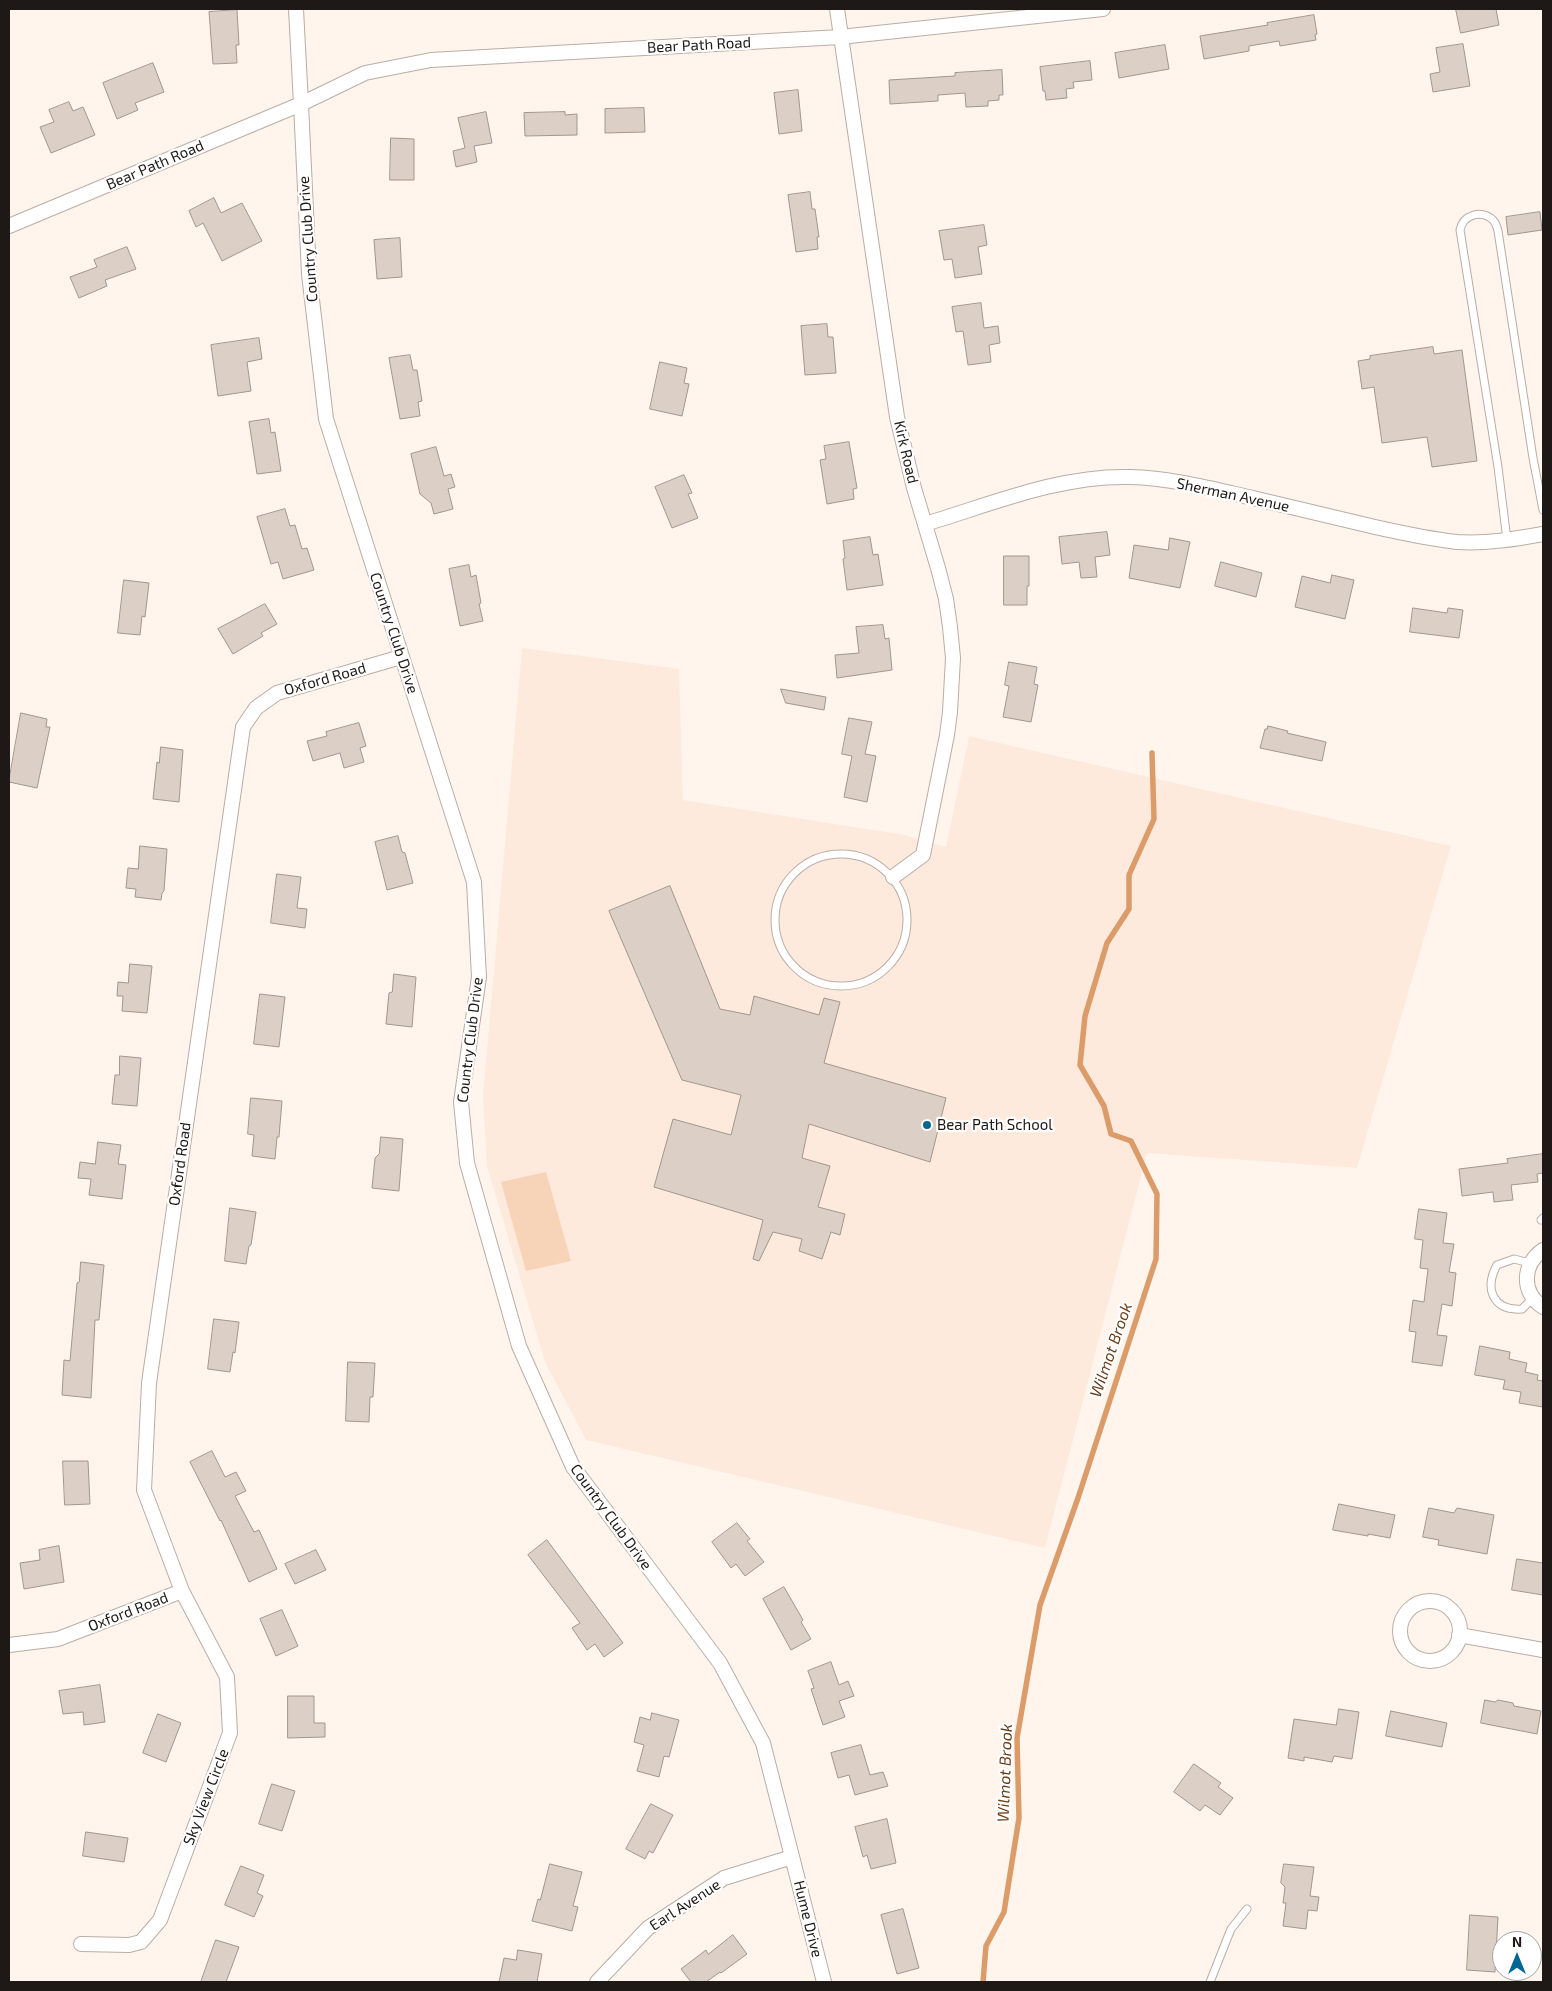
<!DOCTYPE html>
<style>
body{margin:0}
#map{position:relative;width:1552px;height:1991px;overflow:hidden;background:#fff5ed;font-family:"Exo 2",sans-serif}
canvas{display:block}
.frame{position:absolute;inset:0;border:10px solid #1e1916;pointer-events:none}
.north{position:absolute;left:1492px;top:1931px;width:50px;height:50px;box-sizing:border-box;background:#fff;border:1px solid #a5a3a2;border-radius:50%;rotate:0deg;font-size:14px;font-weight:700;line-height:20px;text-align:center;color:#1e1916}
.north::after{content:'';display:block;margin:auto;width:18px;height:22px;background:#006695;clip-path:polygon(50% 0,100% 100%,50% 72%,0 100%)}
</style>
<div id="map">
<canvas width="1552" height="1991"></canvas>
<div class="frame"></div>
<div class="north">N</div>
</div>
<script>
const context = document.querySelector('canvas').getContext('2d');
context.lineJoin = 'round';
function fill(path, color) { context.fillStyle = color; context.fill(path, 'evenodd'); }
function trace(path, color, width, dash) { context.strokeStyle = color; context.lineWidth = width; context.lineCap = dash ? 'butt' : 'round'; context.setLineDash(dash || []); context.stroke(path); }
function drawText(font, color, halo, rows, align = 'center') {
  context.font = font + ' "Exo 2",sans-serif'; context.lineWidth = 4.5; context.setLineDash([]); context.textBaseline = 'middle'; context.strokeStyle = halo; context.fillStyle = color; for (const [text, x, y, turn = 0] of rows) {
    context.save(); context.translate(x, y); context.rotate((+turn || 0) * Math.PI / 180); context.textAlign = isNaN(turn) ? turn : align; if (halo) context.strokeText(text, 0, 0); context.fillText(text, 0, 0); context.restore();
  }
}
const built = new Path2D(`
 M522 648 679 669 683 800 905 835 946 847 969 736 1451 846 1357 1168 1147 1153 1045 1548 586 1440 545 1362 487 1166 483 1096Z`);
const green = new Path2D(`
 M546 1172 571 1261 526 1271 501 1182Z`);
const stream = new Path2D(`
 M983 1982 986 1946 1004 1912 1019 1818 1017 1738 1040 1605 1078 1498 1156 1259 1157 1194 1131 1141 1111 1134 1104 1106 1080 1065 1085 1016 1107 943 1129 909V875L1154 819 1152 753`);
const building = new Path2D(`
 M1456 9H1496L1499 25 1461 33Z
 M237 10 239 45H236L237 63 213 64 209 12Z
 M1314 15 1317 34 1315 35 1316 40 1280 46 1279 41 1249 46V51L1204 59 1200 36 1268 25 1267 23Z
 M1463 44 1470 86 1433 92 1430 74 1440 72 1436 48Z
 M1165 45 1169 69 1119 78 1115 53Z
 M1090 61 1092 80 1073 82 1074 88 1066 89 1067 98 1046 100 1045 91H1043L1040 67Z
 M153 63 164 92 135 103 138 110 117 119 103 83Z
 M1002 70 1003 95H999V100L988 101V106L966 107 965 93 938 95V101L890 104 889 80 955 76V73Z
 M798 90 802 131 779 134 774 93Z
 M69 102 73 111 83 107 95 135 51 153 40 127 54 122 49 110Z
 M644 108 645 132 605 133V109Z
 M486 112 492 143 474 146 477 162 456 167 453 151 465 148 458 118Z
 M565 112V115L577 114V135L525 136 524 113Z
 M391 138 414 139V180H390Z
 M810 192 812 209H815L819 237H817L818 249 796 252 788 195Z
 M214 198 221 213 242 203 262 241 222 261 203 223 196 227 189 211Z
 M1540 212 1542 230 1508 235 1506 217Z
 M984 225 987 245 978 247 982 274 955 278 952 259 944 260 939 231Z
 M400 238 402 277 377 279 374 240Z
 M127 247 136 269 105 280 107 286 79 298 70 277 97 267 94 260Z
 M981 303 984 328 998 326 1000 343 989 345 991 362 968 365 963 331 956 332 952 307Z
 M827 324 828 337H833L836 373 805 375 801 326Z
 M259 338 262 359 247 362 251 391 218 396 211 345Z
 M1433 347 1434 354 1462 350 1477 461 1432 467 1427 437 1382 443 1374 387 1362 389 1358 361 1370 359V356Z
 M410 355 413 370H417L422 401 418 402 420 416 400 419 389 358Z
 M660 362 687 368 684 383 689 384 682 416 650 409Z
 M269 419 271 433 275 432 281 471 257 474 249 422Z
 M849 442 857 488 853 489 854 499 827 504 820 460 826 459 824 446Z
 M436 447 444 476 451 474 455 487 448 489 453 509 434 514 431 503 420 494 411 454Z
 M684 475 692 493 688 494 698 518 672 528 655 487Z
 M285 509 290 526 295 525 302 549 307 548 314 570 283 579 278 562 271 564 257 517Z
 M1107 532 1110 555 1095 557 1097 577 1081 578 1079 562 1062 564 1059 537Z
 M870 537 873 555 878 554 883 585 847 590 843 559 845 558 843 541Z
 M1170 538 1190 542 1180 588 1129 578 1134 545 1168 550Z
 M1004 556H1029V586H1027V605H1004Z
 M1221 562 1262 573 1256 597 1215 586Z
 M469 565 471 577 476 575 481 603 479 604 483 621 460 626 449 569Z
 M1332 575 1354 580 1345 619 1295 607 1302 576 1330 583Z
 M124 580 149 583 145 617 142 616 140 635 118 633Z
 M265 604 277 624 261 633 263 636 233 654 218 629Z
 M1413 608 1447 613 1448 608 1463 610 1459 638 1410 632Z
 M883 625 885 639 889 638 892 670 837 678 835 655 859 653 856 627Z
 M1009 662 1037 667 1034 684 1038 685 1031 722 1003 717 1009 686 1005 685Z
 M781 689 826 697 824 710 786 703Z
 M21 713 47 719 46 727H50L37 788 9 782Z
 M849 718 872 722 865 754 876 756 867 802 844 797 852 756 842 754Z
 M359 723 366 746 360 748 364 762 344 768 340 753 313 761 307 741 327 736 326 732Z
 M1268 726 1288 731 1287 733 1326 742 1322 761 1260 748 1265 729H1267Z
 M161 747 183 750 179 802 153 799 157 762 159 763Z
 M398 836 402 852 405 853 413 883 387 890 375 842Z
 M140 846 167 849 164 891 162 893 161 900 135 897 136 889 126 888 128 868 138 869Z
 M277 874 301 877 297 908 307 909 305 928 271 923Z
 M670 886 720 1009 750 1015 754 996 819 1015 824 998 840 1002 824 1063 946 1098 930 1162 809 1124 802 1158 830 1166 818 1207 845 1214 840 1235 831 1232 822 1259 799 1251 802 1239 773 1232 759 1261 753 1259 763 1220 654 1187 673 1119 731 1135 741 1095 682 1080 609 911Z
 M130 964 152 966 147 1013 122 1011 123 996H117L118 982 128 983Z
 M394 974 416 977 412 1027 386 1024 389 993 392 992Z
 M260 994 285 997 279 1047 254 1044Z
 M120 1056 141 1058 137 1106 112 1104 115 1075H119Z
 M251 1098 282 1101 279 1137H277L275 1159 252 1156 254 1135 248 1134Z
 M381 1137 403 1139 399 1191 372 1188 375 1158 379 1154Z
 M98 1142 121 1145 118 1164 126 1165 122 1199 89 1195 91 1179 78 1178 80 1162 95 1164Z
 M1543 1154V1173L1537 1174 1538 1182 1511 1185 1513 1200 1494 1202 1493 1192 1462 1196 1459 1169 1508 1163 1507 1159Z
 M230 1208 256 1212 251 1245 249 1246 246 1264 225 1261Z
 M1419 1209 1447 1213 1443 1243 1454 1244 1449 1272 1456 1273 1452 1306 1442 1304 1437 1335 1447 1336 1442 1366 1412 1362 1416 1332 1409 1331 1413 1300 1424 1302 1428 1269 1420 1268 1423 1240 1415 1239Z
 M81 1262 104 1265 99 1320H95L91 1398 62 1395 64 1360 70 1361 77 1283 79 1282Z
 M214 1319 239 1322 235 1353 233 1352 230 1372 208 1369Z
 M1480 1346 1510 1352 1509 1359 1527 1363 1525 1372 1538 1375 1537 1380 1543 1381V1407L1519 1403 1521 1392 1503 1389 1505 1380 1475 1375Z
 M348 1362 375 1363 373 1397H370L369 1422 346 1421Z
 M212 1451 225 1477 236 1472 246 1491 235 1496 254 1532 259 1530 277 1569 249 1582 221 1520 220 1521 190 1462Z
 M63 1461H88L90 1504 65 1505Z
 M1339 1504 1395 1515 1390 1538 1368 1534V1536L1333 1530Z
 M1429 1508 1454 1513 1457 1508 1494 1515 1487 1554 1438 1545 1439 1540 1423 1537Z
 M737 1523 750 1539 747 1541 764 1562 745 1576 736 1564 731 1568 712 1542Z
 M547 1540 623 1643 604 1657 595 1644 587 1650 572 1628 580 1623 528 1555Z
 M59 1546 64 1582 24 1589 20 1563 40 1560 39 1550Z
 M316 1550 326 1570 295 1584 285 1564Z
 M1517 1559 1543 1563V1595L1512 1590Z
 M784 1587 803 1620 801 1622 811 1639 791 1650 763 1599Z
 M282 1610 298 1646 276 1656 260 1619Z
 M831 1662 839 1685 848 1681 854 1696 839 1701 845 1717 823 1725 811 1689 814 1688 808 1671Z
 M100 1685 105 1722 84 1725 83 1712 63 1714 59 1691Z
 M288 1696H314V1723H325V1737L288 1738Z
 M1485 1700 1495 1702 1498 1700 1513 1703 1514 1706 1541 1711 1537 1734 1481 1723Z
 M1339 1709 1359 1712 1352 1759 1334 1756 1332 1762 1304 1757V1761L1288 1758 1294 1719 1336 1725Z
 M1391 1711 1447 1723 1442 1747 1386 1736Z
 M652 1713 679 1720 669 1757 664 1756 659 1777 637 1771 644 1745 634 1742 640 1717 650 1720Z
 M158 1714 181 1723 166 1762 143 1753Z
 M861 1745 870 1775 883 1772 888 1786 855 1795 849 1775 838 1778 831 1753Z
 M1194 1764 1221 1783 1218 1787 1233 1798 1220 1815 1205 1805 1200 1811 1174 1792Z
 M272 1784 295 1791 282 1831 259 1824Z
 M651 1804 673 1815 653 1853 649 1851 645 1859 626 1849Z
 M887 1819 896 1863 871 1869 867 1855 863 1857 855 1827Z
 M86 1832 128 1838 124 1862 83 1856Z
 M550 1864 582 1872 573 1906 578 1907 572 1931 532 1921 538 1899 540 1900Z
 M1284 1864 1314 1867 1310 1896 1319 1897 1317 1911 1308 1910 1306 1929 1283 1926 1286 1903H1283L1285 1887 1281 1883Z
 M241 1866 264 1875 257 1893 263 1896 254 1917 225 1905Z
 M903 1909 919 1968 897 1974 881 1915Z
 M1470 1915 1498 1917 1495 1972 1467 1970Z
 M733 1935 747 1954 721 1973 720 1972 706 1982H691L681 1969 706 1950 708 1954Z
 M216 1940 239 1947 226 1982H201Z
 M518 1950 542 1954 537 1982H499L504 1958 516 1960Z`);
const service = new Path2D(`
 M1507 540 1498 467 1460 230C1463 215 1481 209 1493 220 1495 222 1497 227 1498 231L1533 458 1543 510
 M775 920a66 66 0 1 1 132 0a66 66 0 1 1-132 0Z
 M1541 1220 1543 1218
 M1530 1263 1514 1259 1497 1265C1484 1289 1493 1311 1522 1309L1533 1298
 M1210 1982 1231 1929 1247 1909`);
const minor = new Path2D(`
 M837 9 897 417 914 488 938 568 946 599 950 627 953 658 950 712 947 735 923 855 893 877
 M9 226 301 104 296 9
 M925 524C992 504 1060 475 1130 477 1172 478 1213 489 1253 498 1294 508 1334 517 1375 527 1402 533 1429 539 1457 542 1486 544 1515 539 1543 534
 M1543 1250C1522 1264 1521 1293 1543 1307
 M1400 1631a30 30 0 1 1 60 0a30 30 0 1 1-60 0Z
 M1459 1635 1543 1650
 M9 1645 58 1639 182 1591
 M81 1944 129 1945 141 1942 160 1920 230 1733 227 1677 182 1591 144 1490 149 1383 243 727 256 708 277 693 401 657
 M597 1982 648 1928 724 1878 792 1857
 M824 1982 763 1743 720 1663 573 1467 519 1346 467 1163 461 1102 479 977 474 882 326 419 309 274 301 104 365 73 431 60 840 37 1103 9`);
const markers = [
 [927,1125,5,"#006695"]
];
const streetNames = [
 ["Bear Path Road",699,45,-3],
 ["Bear Path Road",155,165,-23],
 ["Country Club Drive",308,239,-94],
 ["Kirk Road",906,452,77],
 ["Sherman Avenue",1233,495,12],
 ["Country Club Drive",394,633,72],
 ["Oxford Road",325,679,-16],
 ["Country Club Drive",470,1040,-83],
 ["Oxford Road",180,1164,-82],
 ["Country Club Drive",611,1517,54],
 ["Oxford Road",128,1612,-21],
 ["Sky View Circle",206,1797,-69],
 ["Earl Avenue",685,1905,-33],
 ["Hume Drive",808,1919,76]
];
const poiNames = [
 ["Bear Path School",937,1125]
];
const waterNames = [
 ["Wilmot Brook",1111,1350,-71],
 ["Wilmot Brook",1005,1773,-88]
];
fill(built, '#feeadc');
fill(green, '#f7d3b7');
trace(stream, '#db9c6a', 5.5);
fill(building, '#dbcfc6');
trace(building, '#a2968e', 1);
trace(service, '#baada5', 9);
trace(minor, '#baada5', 16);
trace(service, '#fff', 7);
trace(minor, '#fff', 14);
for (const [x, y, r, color] of markers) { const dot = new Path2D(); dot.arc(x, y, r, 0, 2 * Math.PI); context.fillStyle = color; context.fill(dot); trace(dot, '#fff', 2); }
drawText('15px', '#1e1916', '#fff', streetNames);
drawText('15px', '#1e1916', '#fff', poiNames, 'left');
drawText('italic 16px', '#693e19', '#fff', waterNames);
</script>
